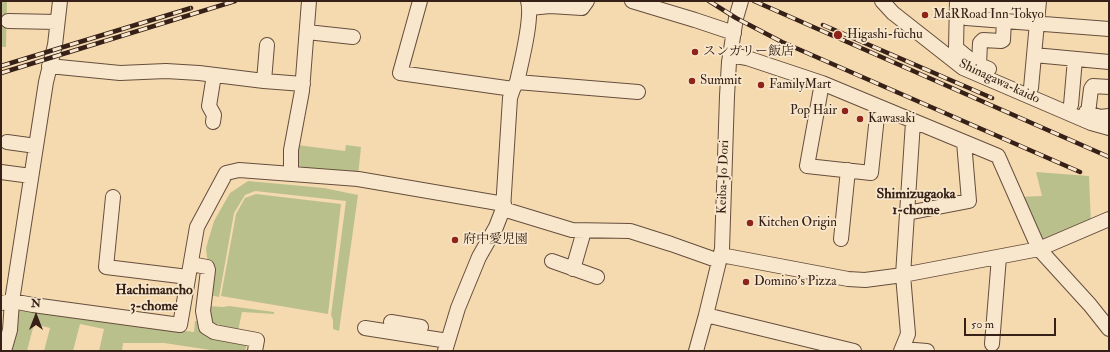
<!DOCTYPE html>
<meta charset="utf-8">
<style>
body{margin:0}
#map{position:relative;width:1110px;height:352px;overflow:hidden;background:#f5dab0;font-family:"IM FELL Double Pica",serif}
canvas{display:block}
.frame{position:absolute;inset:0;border:2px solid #362017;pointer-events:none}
.north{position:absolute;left:16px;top:296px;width:40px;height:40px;-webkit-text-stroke:3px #f8e7cc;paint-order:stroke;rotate:0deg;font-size:11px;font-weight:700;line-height:16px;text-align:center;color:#362017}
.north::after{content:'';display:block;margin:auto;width:14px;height:18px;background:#362017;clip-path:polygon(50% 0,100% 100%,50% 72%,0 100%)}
.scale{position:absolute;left:964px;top:318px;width:92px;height:18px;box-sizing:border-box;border:2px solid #362017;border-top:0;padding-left:5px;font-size:12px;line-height:14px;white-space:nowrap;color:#362017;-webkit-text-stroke:3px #f8e7cc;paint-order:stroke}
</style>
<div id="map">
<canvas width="1110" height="352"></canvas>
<div class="frame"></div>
<div class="north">N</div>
<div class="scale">50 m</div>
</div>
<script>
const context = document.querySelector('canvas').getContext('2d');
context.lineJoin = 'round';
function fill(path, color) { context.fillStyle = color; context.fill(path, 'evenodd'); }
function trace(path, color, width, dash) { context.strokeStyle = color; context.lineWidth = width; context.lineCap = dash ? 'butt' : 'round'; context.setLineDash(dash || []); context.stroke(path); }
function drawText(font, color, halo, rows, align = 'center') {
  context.font = font + ' "IM FELL Double Pica","Noto Serif JP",serif'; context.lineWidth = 3.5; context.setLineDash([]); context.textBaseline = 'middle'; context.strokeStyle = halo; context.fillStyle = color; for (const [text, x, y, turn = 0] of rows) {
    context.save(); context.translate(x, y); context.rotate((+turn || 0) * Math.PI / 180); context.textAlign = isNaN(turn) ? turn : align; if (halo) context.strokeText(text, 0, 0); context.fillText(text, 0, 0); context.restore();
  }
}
const green = new Path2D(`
 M1 1H7L6 47H1Z
 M297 145 345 151 346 145 361 147 358 176 299 169 295 165Z
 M1036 172 1089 176 1091 224 1041 242 1020 197 1042 196Z
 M248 181 324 188 358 195 339 331 333 329V320L331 315 346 201 255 191 245 195 234 213 219 297 210 295 214 280V267L207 258 206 248 214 221 230 193Z
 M256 194 341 204 328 314 221 296 236 214 245 198Z
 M208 306 223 307 229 306 274 312V314L242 312 238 331 213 328Z
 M19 308 194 332 195 321H198L205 335 247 344 245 351H217L164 343H123L122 351H99L104 329 80 324 73 351H44L50 328 34 324 27 351H7Z`);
const minor = new Path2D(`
 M420 1 400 73 513 89
 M632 1 695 20 734 33
 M882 1 893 13 963 68 1091 123 1109 128
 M957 1 956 48 973 62 989 69
 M967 4 1038 8
 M530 8 550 6 582 8 587 1
 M966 18 1109 29
 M8 21 57 22
 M307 32 353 37
 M730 55 747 58 822 83 998 156 1039 249 1090 305 1109 329
 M1034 55 1109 62
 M979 65 980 43 983 40 1001 41 1003 40 1004 21
 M49 66 120 73 166 71 199 73 264 81 303 84
 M264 81 267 45
 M517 82 638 92
 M822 83 807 166 871 173 878 107
 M1031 88 1039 1
 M1071 105 1075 59
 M1086 112 1100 117 1109 116
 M1088 113 1091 89 1093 86 1109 87
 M213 122 214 115 209 106 214 75
 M7 142 36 146
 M1 172 31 176
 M291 173V150L302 91 309 1
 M113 197 106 267 188 277
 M503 209 572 230 630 231 671 244 719 261
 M907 213 969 201 964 142
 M841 239 848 170
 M721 255 848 279 865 280 903 275 1039 249 1109 219
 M552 261 597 277
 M191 264 207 267 208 270 203 311 206 327 214 332 257 340 255 351
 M573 269 584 231
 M1 303 12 301 33 305 180 325 197 227 226 173 239 170 358 179 504 204
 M706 315 854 351
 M391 322 421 327
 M365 328 448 341
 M992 344 999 257
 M902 349 927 351
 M4 351 10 330 12 301 46 82 55 45 60 1
 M445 351 458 308 479 257 496 227 503 209 510 98 513 89 517 82C521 63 533 18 528 1
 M696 351 706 315 722 249 727 96 729 62 736 18 741 1
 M901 351 908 334 903 275 913 122`);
const rail = new Path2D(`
 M709 1 736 18 782 42 1080 172
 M754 1 1109 157
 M823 25 992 98
 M1 66 191 8
 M1 73 235 1`);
const markers = [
 [925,15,4,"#8f2418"],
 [838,35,5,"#8f2418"],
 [695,52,4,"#8f2418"],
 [692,81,4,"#8f2418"],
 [761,85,4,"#8f2418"],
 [845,111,4,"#8f2418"],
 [860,119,4,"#8f2418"],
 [750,223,4,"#8f2418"],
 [455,240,4,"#8f2418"],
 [746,282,4,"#8f2418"]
];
const poiNames = [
 ["MaRRoad Inn Tokyo",933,15],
 ["Higashi-fuchu",847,35],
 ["スンガリー飯店",703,52],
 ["Summit",700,81],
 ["FamilyMart",769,85],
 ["Pop Hair",837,111,"right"],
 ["Kawasaki",868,119],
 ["Kitchen Origin",758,223],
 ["府中愛児園",463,240],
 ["Domino's Pizza",754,282]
];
const streetNames = [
 ["Shinagawa-kaido",999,82,25],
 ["Keiba-Jo Dori",724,177,-88]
];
const neighbourhoodNames = [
 ["Shimizugaoka",916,195],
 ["1-chome",916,211],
 ["Hachimancho",154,291],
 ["3-chome",154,307]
];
fill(green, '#bac08c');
trace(minor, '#664e3d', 16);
trace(minor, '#f8e7cc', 14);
trace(rail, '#362017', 4.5);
trace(rail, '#f8e7cc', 3, [9]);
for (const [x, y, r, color] of markers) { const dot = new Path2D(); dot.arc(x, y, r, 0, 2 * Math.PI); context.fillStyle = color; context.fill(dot); trace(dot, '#f8e7cc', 1.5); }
drawText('13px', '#362017', '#f8e7cc', poiNames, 'left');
drawText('13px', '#362017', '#f8e7cc', streetNames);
drawText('bold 14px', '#362017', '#f8e7cc', neighbourhoodNames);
</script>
